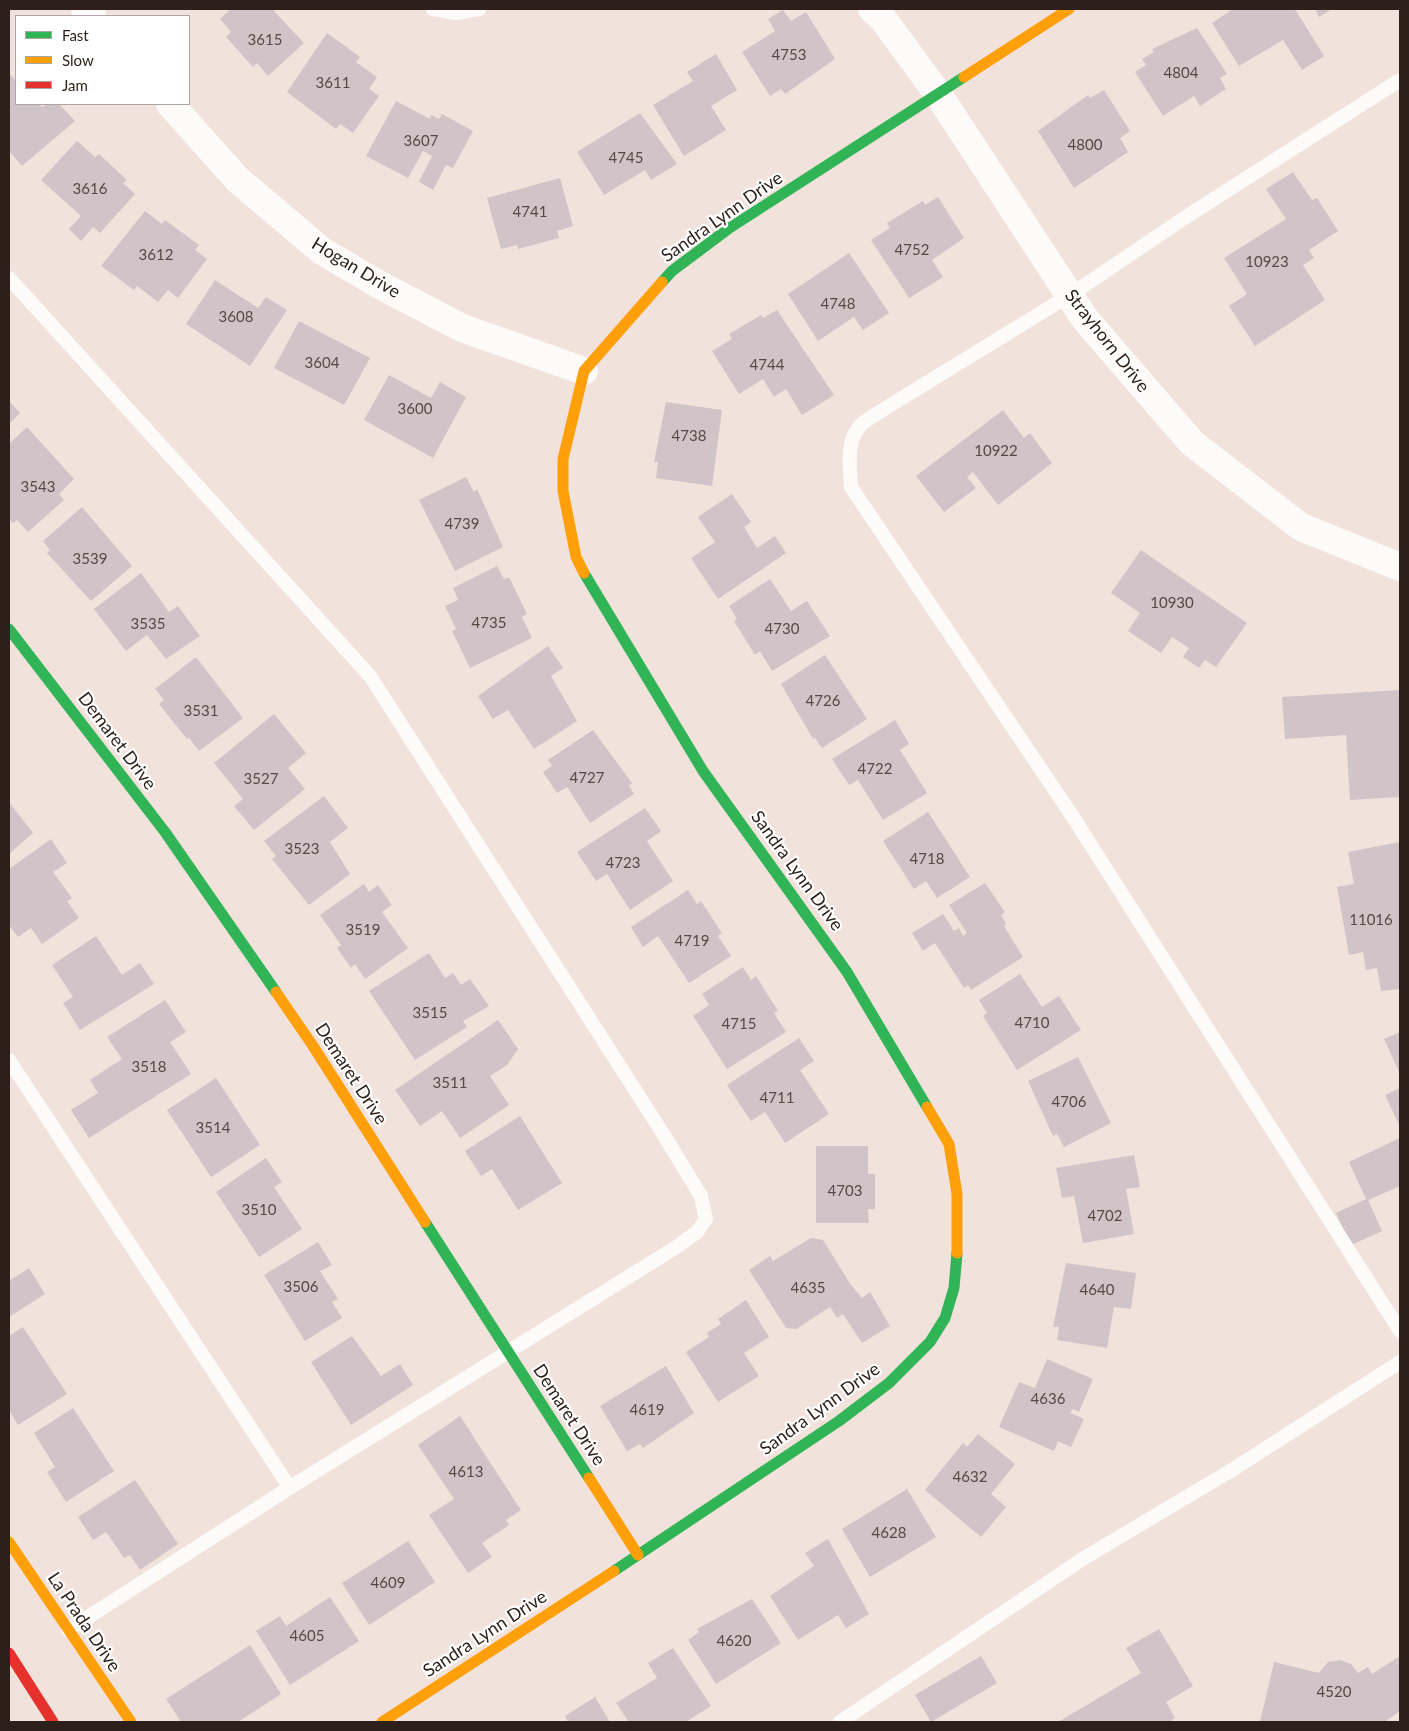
<!DOCTYPE html>
<style>
body{margin:0}
#map{position:relative;width:1409px;height:1731px;overflow:hidden;background:#f2e2dc;font-family:Lato,sans-serif}
canvas{display:block}
.frame{position:absolute;inset:0;border:10px solid #2d1f19;pointer-events:none}
.legend{position:absolute;left:15px;top:15px;width:175px;height:90px;box-sizing:border-box;background:#fff;border:1px solid #aba5a3;margin:0;padding:6px 9px;list-style:none;font-size:15px;color:#2d1f19}
.legend li{display:flex;align-items:center;gap:10px;height:25px}
.legend b{width:25px;border:1px solid #aba5a3}
</style>
<div id="map">
<canvas width="1409" height="1731"></canvas>
<div class="frame"></div>
<ul class="legend">
<li><b style="height:6px;background:#30b455"></b>Fast</li>
<li><b style="height:6px;background:#ff9f0a"></b>Slow</li>
<li><b style="height:6px;background:#e5322d"></b>Jam</li>
</ul>
</div>
<script>
const context = document.querySelector('canvas').getContext('2d');
context.lineJoin = 'round';
function fill(path, color) { context.fillStyle = color; context.fill(path, 'evenodd'); }
function trace(path, color, width, dash) { context.strokeStyle = color; context.lineWidth = width; context.lineCap = dash ? 'butt' : 'round'; context.setLineDash(dash || []); context.stroke(path); }
function drawText(font, color, halo, rows, align = 'center') {
  context.font = font + ' Lato,sans-serif'; context.lineWidth = 4.5; context.setLineDash([]); context.textBaseline = 'middle'; context.strokeStyle = halo; context.fillStyle = color; for (const [text, x, y, turn = 0] of rows) {
    context.save(); context.translate(x, y); context.rotate((+turn || 0) * Math.PI / 180); context.textAlign = isNaN(turn) ? turn : align; if (halo) context.strokeText(text, 0, 0); context.fillText(text, 0, 0); context.restore();
  }
}
const building = new Path2D(`
 M231 9H276L274 11 304 43 268 76 257 63 253 67 226 37 231 32 220 19Z
 M1233 9H1295L1324 56 1302 70 1283 40 1239 66 1212 23Z
 M1315 9H1332L1319 17Z
 M783 10 791 21 806 12 835 59 785 94 781 89 770 96 742 52 775 31 768 19Z
 M1197 28 1227 74 1220 78 1226 89 1200 106 1194 96 1163 116 1135 72 1146 65 1142 59 1154 52 1152 49Z
 M327 33 360 57 356 62 377 77 369 89 379 96 353 133 340 124 336 129 287 92Z
 M716 54 737 90 711 106 726 130 684 156 653 105 693 81 687 72Z
 M9 73 16 81V104H38L43 107 46 104H59L75 121 22 166 9 151Z
 M1104 90 1130 131 1120 138 1128 152 1074 188 1038 131 1088 95 1090 98Z
 M396 101 430 119 431 115 439 119 442 114 473 131 453 168 446 165 433 190 419 182 432 156 423 151 408 178 366 156Z
 M640 113 677 164 651 180 645 170 604 195 577 152Z
 M77 141 95 157 99 154 127 180 123 183 135 194 100 233 93 227 81 241 69 229 81 216 41 180Z
 M1293 172 1312 200 1317 198 1338 231 1309 250 1314 258 1303 265 1325 300 1255 346 1229 306 1247 294 1224 258 1286 219 1266 189Z
 M560 178 573 226 557 231 559 238 518 249 517 245 501 249 487 198Z
 M938 197 964 238 932 260 943 277 909 298 871 240 890 228 887 223 923 201 925 205Z
 M145 211 162 224 165 220 199 245 195 250 207 259 178 298 168 290 158 302 137 286 134 290 101 266Z
 M849 253 889 313 863 330 854 317 818 341 788 294Z
 M215 280 258 308 266 297 287 310 250 366 186 324Z
 M777 310 834 395 802 415 786 389 774 397 763 379 739 394 712 351 732 339 729 334 761 315 763 318Z
 M299 321 370 358 344 405 274 368Z
 M389 375 431 398 440 382 466 397 433 458 364 420Z
 M9 401 20 413 9 424Z
 M666 402 722 410 712 486 656 478 658 462H654Z
 M1003 410 1024 438 1030 433 1052 463 998 505 973 472 967 477 976 488 944 512 916 476Z
 M27 427 74 479 59 494 64 500 28 532 17 520 13 523 9 519V444Z
 M466 477 474 492 477 489 503 547 455 571 419 500Z
 M732 494 751 522 744 527 757 548 775 536 786 553 718 599 691 558 715 542 698 517Z
 M82 507 132 566 91 601 47 553 50 550 43 541Z
 M1141 550 1247 623 1216 667 1205 660 1199 668 1183 657 1189 648 1172 637 1161 653 1128 631 1140 613 1111 593Z
 M497 566 504 579 509 577 527 614 522 617 532 638 470 668 452 631 456 629 445 606 458 600 453 588Z
 M141 573 169 612 178 606 200 636 166 659 147 635 126 651 94 609Z
 M770 579 791 611 807 601 830 636 772 671 760 651 755 655 734 621 737 619 729 606Z
 M548 646 563 668 551 676 577 721 534 749 508 710 493 719 478 696Z
 M825 655 867 719 822 748 815 738 813 739 781 684Z
 M196 657 243 718 199 751 189 738 187 739 159 704 164 700 155 689Z
 M1400 690V797L1350 800 1346 735 1285 739 1282 697Z
 M274 714 306 753 288 768 305 789 254 830 234 806 243 799 214 763Z
 M895 720 909 744 900 750 927 793 883 820 858 780 849 785 832 759Z
 M593 730 632 783 629 786 634 794 590 823 567 787 557 793 543 772 552 766 548 760Z
 M324 796 348 828 330 842 350 874 309 905 272 859 276 856 264 841Z
 M9 802 33 833 9 854Z
 M645 808 661 831 647 841 673 881 630 910 607 874 596 881 577 852Z
 M928 812 970 877 937 898 926 881 914 889 883 841Z
 M51 839 67 863 53 872 72 898 67 901 79 918 42 944 31 928 18 937 9 925V904L10 903 9 901V869Z
 M1400 842V989L1381 991 1377 968 1366 970 1363 952 1349 955 1337 887 1354 884 1348 852Z
 M985 883 1005 912 1001 915 1006 924 1004 926 1023 957 971 990 968 985 964 988 935 943 923 951 912 933 943 914 954 931 959 928 963 936 967 933 949 905Z
 M364 884 369 892 378 885 392 905 382 912 408 948 365 979 355 964 351 968 337 948 341 945 320 915Z
 M688 890 697 904 701 901 722 933 718 936 731 956 689 983 658 936 643 947 631 927Z
 M96 936 122 975 140 963 154 984 80 1030 63 1003 73 997 52 965Z
 M429 953 445 978 453 973 461 985 470 979 489 1006 463 1021 467 1027 415 1060 369 991Z
 M743 967 751 980 756 976 778 1011 774 1013 786 1032 727 1069 693 1016 709 1005 702 994Z
 M1020 974 1042 1007 1059 996 1081 1030 1017 1070 983 1016 987 1013 979 1000Z
 M165 1000 186 1032 170 1042 191 1074 89 1138 71 1110 98 1093 90 1080 122 1059 107 1037Z
 M498 1020 518 1049 507 1065 490 1076 509 1105 460 1138 442 1111 420 1126 395 1090Z
 M1400 1032V1074L1384 1039Z
 M799 1038 814 1061 800 1070 829 1114 785 1143 765 1112 751 1121 727 1085Z
 M1078 1057 1111 1123 1064 1147 1057 1134 1053 1136 1028 1081Z
 M216 1078 260 1145 211 1177 167 1110Z
 M1400 1088V1127L1385 1095Z
 M520 1116 562 1183 518 1210 492 1169 481 1176 465 1151Z
 M1400 1138V1186L1368 1200 1382 1231 1351 1245 1336 1213 1366 1199 1349 1162Z
 M816 1146H868V1174H875V1209H868L869 1223H816Z
 M1134 1155 1140 1187 1126 1189 1134 1234 1083 1243 1074 1196 1062 1198 1056 1168Z
 M266 1158 282 1182 274 1187 302 1229 259 1257 216 1192Z
 M811 1238 823 1240 851 1285 862 1298 870 1292 890 1326 862 1343 843 1314 837 1318 830 1307 796 1329 786 1328 749 1270 770 1256 773 1261Z
 M318 1242 332 1265 320 1271 338 1299 332 1302 342 1318 305 1341 264 1275Z
 M1066 1263 1136 1273 1131 1309 1114 1307 1107 1348 1057 1340 1059 1327H1053Z
 M29 1268 45 1294 9 1317V1281Z
 M746 1300 769 1337 744 1353 759 1376 718 1402 686 1352 709 1337 707 1333 721 1324 718 1319Z
 M23 1327 67 1394 18 1425 9 1410V1336Z
 M352 1336 381 1376 400 1364 413 1385 351 1425 311 1362Z
 M1047 1359 1093 1379 1079 1412 1073 1409 1070 1413 1084 1419 1071 1447 1058 1441 1054 1451 999 1427 1019 1382 1035 1388Z
 M666 1366 694 1413 643 1448 640 1444 627 1451 600 1406Z
 M73 1408 114 1471 66 1502 47 1472 55 1467 34 1433Z
 M460 1416 521 1510 506 1520 509 1525 482 1543 492 1557 468 1573 429 1515 454 1499 418 1445Z
 M978 1434 1015 1464 991 1494 1006 1507 981 1537 925 1490 963 1443 967 1447Z
 M135 1480 178 1544 140 1570 130 1555 124 1558 106 1532 93 1540 78 1517Z
 M907 1489 936 1537 870 1577 842 1529Z
 M828 1539 869 1614 846 1628 838 1615 798 1640 770 1596 814 1566 805 1553Z
 M408 1541 435 1582 369 1625 342 1583Z
 M330 1597 359 1641 290 1685 256 1631 280 1616 286 1626Z
 M752 1599 781 1643 716 1684 688 1640 699 1632 697 1629Z
 M1159 1629 1193 1686 1166 1702 1175 1718 1169 1722H1058L1141 1673 1126 1648Z
 M250 1645 281 1694 238 1722H181L166 1699Z
 M673 1648 711 1706 686 1722H629L616 1703 657 1678 648 1663Z
 M981 1656 997 1683 931 1722 915 1695Z
 M1400 1656V1711L1387 1720 1386 1722H1260L1274 1662 1319 1673 1328 1662 1340 1660 1351 1664 1358 1673 1368 1667 1372 1674Z
 M595 1697 610 1722H568L565 1716Z`);
const lane = new Path2D(`
 M433 9 456 13 479 9
 M1400 80 1192 213 1070 295 889 406C880 412 871 417 863 423 845 438 850 467 851 487L1073 817 1400 1331
 M9 278 370 676 662 1132 701 1196 706 1219 697 1232 678 1246 294 1485 68 1630
 M9 1060 290 1488
 M840 1722 1084 1558 1232 1470 1400 1362`);
const street = new Path2D(`
 M85 9 92 16
 M872 9 883 19 938 94 1085 319 1192 443 1301 527 1400 567
 M170 104 238 180 322 251 378 284 462 328 584 371`);
const fast = new Path2D(`
 M662 282 672 271 728 229 964 77
 M584 573 703 771 847 972 927 1107
 M9 629 165 832 276 992
 M425 1222 589 1478
 M614 1571 839 1421 889 1383 930 1342 945 1318 954 1288 957 1253`);
const slow = new Path2D(`
 M964 77 1069 9
 M584 573 576 557 563 491V459L584 371 662 282
 M276 992 313 1046 425 1222
 M927 1107 949 1144 957 1194V1253
 M589 1478 638 1555
 M9 1542 131 1722
 M382 1722 614 1571`);
const jam = new Path2D(`
 M9 1653 53 1722`);
const numberNames = [
 ["3615",265,40],
 ["4753",789,55],
 ["4804",1181,73],
 ["3611",333,83],
 ["3607",421,141],
 ["4800",1085,145],
 ["4745",626,158],
 ["3616",90,189],
 ["4741",530,212],
 ["4752",912,250],
 ["3612",156,255],
 ["10923",1267,262],
 ["4748",838,304],
 ["3608",236,317],
 ["3604",322,363],
 ["4744",767,365],
 ["3600",415,409],
 ["4738",689,436],
 ["10922",996,451],
 ["3543",38,487],
 ["4739",462,524],
 ["3539",90,559],
 ["10930",1172,603],
 ["4735",489,623],
 ["3535",148,624],
 ["4730",782,629],
 ["4726",823,701],
 ["3531",201,711],
 ["4722",875,769],
 ["4727",587,778],
 ["3527",261,779],
 ["3523",302,849],
 ["4718",927,859],
 ["4723",623,863],
 ["11016",1371,920],
 ["3519",363,930],
 ["4719",692,941],
 ["3515",430,1013],
 ["4710",1032,1023],
 ["4715",739,1024],
 ["3518",149,1067],
 ["3511",450,1083],
 ["4711",777,1098],
 ["4706",1069,1102],
 ["3514",213,1128],
 ["4703",845,1191],
 ["3510",259,1210],
 ["4702",1105,1216],
 ["3506",301,1287],
 ["4635",808,1288],
 ["4640",1097,1290],
 ["4636",1048,1399],
 ["4619",647,1410],
 ["4613",466,1472],
 ["4632",970,1477],
 ["4628",889,1533],
 ["4609",388,1583],
 ["4605",307,1636],
 ["4620",734,1641],
 ["4520",1334,1692]
];
const streetNames = [
 ["Sandra Lynn Drive",722,217,-35],
 ["Hogan Drive",356,268,31],
 ["Strayhorn Drive",1107,341,52],
 ["Demaret Drive",117,741,53],
 ["Sandra Lynn Drive",797,871,54],
 ["Demaret Drive",351,1074,57],
 ["Sandra Lynn Drive",820,1409,-36],
 ["Demaret Drive",569,1415,57],
 ["La Prada Drive",84,1622,56],
 ["Sandra Lynn Drive",485,1634,-33]
];
fill(building, '#d0c4c8');
trace(lane, '#fdfbfa', 14);
trace(street, '#fdfbfa', 28);
trace(fast, '#30b455', 11);
trace(slow, '#ff9f0a', 11);
trace(jam, '#e5322d', 11);
drawText('15px', '#564845', null, numberNames);
drawText('18px', '#2d1f19', '#fff', streetNames);
</script>
